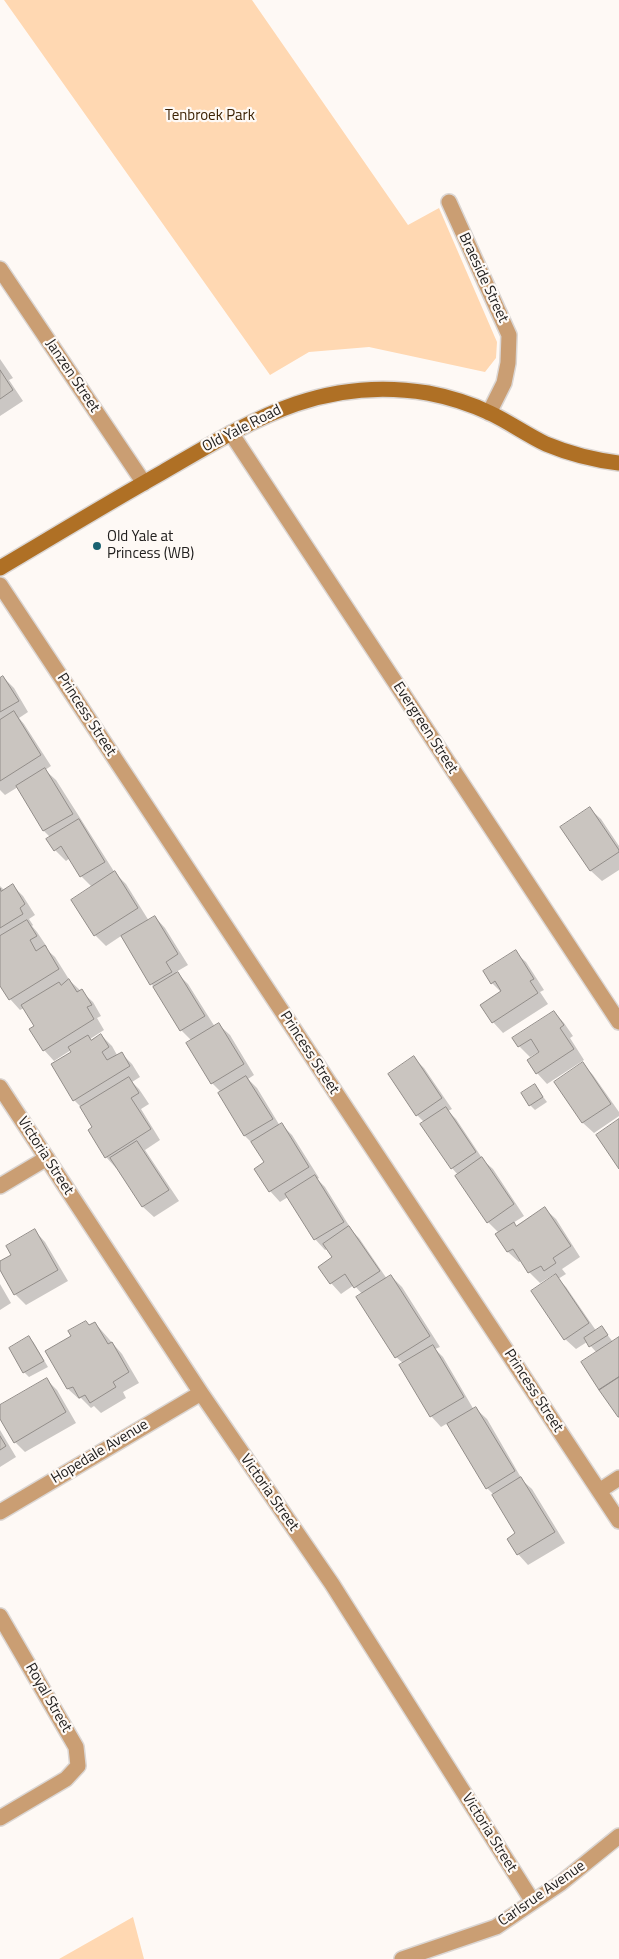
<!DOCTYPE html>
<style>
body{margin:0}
canvas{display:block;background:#fef9f5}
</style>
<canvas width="619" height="1959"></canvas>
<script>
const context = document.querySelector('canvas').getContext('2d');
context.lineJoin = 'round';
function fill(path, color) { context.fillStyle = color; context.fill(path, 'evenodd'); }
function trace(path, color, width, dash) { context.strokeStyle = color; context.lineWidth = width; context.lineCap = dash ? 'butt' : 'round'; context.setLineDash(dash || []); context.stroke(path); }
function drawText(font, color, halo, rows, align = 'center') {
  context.font = font + ' "Titillium Web",sans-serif'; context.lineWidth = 4.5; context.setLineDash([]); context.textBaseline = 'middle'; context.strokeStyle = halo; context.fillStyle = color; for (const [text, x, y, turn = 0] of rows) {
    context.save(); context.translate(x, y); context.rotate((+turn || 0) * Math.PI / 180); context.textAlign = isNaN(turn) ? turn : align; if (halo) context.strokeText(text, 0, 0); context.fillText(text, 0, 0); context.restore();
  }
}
const green = new Path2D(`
 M4 0H252L408 225 439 208 497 342 496 358 485 372 369 347 309 352 270 375Z
 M133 1917 144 1959H59Z`);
const shadow = new Path2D(`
 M0 359 13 378 9 380 23 401 0 416Z
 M3 677 14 688 28 712 19 718 24 724 51 766 45 770 56 780 115 873 126 884 149 921 155 917 165 928 188 965 176 972 188 984 215 1027 219 1025 230 1035 254 1075 248 1079 257 1088 280 1126 281 1124 292 1135 319 1178 317 1179 325 1187 353 1232 359 1238 387 1279 391 1276 402 1287 440 1347 435 1349 443 1357 474 1410 476 1409 487 1419 523 1481 532 1489 565 1543 528 1565 518 1554 517 1534 494 1495 487 1488 448 1423 441 1427 431 1416 404 1364 396 1357 363 1295 354 1285 341 1294 331 1283 334 1258 327 1249 325 1250 315 1239 288 1197 280 1202 270 1191 266 1163 255 1146 245 1136 219 1093 221 1092 212 1083 192 1041 181 1030 121 936 106 946 95 935 93 888 81 876 70 858 66 861 55 850 48 840 51 838 44 831 18 787 5 795 0 790V679Z
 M590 809 601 819 619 846V870L602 881 591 871 562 827Z
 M12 885 23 896 35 915 29 919 33 925 32 926 37 932 47 947 45 948 55 957 70 981 93 1002 101 1016 97 1018 104 1030 90 1039 92 1041 101 1035 112 1046 117 1055 121 1053 132 1064 140 1077 132 1082 139 1089 149 1104 141 1109 160 1140 145 1150 179 1201 154 1217 143 1207 118 1167 116 1168 106 1157 94 1128 81 1107 74 1100 71 1050 54 1061 44 1050 35 1027 24 1008 20 1010 10 999 0 984V886L4 890Z
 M515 952 526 962 544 990 540 992 548 1004 503 1033 493 1022 501 992 492 983Z
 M554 1012 564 1023 573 1036 570 1038 584 1060 547 1084 537 1073 540 1051 530 1057 519 1046Z
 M414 1058 424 1068 452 1109 448 1111 456 1119 484 1161 493 1169 524 1216 513 1223 517 1227 545 1209 556 1219 580 1257 562 1269 566 1274 558 1279 566 1287 597 1332 602 1328 613 1342 619 1338V1417L597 1353 587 1342 576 1349 565 1339 555 1274 540 1283 529 1272 522 1260 519 1262 508 1252 497 1235 499 1233 488 1222 457 1176 458 1175 452 1168 425 1123 417 1115Z
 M583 1064 593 1075 619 1112V1116L594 1133 583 1123 556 1082Z
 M535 1086 547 1102 535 1110 530 1105Z
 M35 1231 45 1242 68 1281 26 1305 15 1294 0 1268V1263L13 1256Z
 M0 1284 11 1303 0 1310Z
 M95 1323 122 1354 139 1383 123 1392 126 1398 101 1413 94 1406 91 1408 81 1398 79 1399 68 1389 47 1351Z
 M29 1337 34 1343 48 1367 29 1377 24 1372Z
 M46 1379 57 1390 76 1423 25 1452 15 1442 0 1417V1406Z
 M0 1430 16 1457 0 1467Z`);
const building = new Path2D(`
 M0 370 13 390 0 399Z
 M3 676 19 701 0 712V678Z
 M14 711 41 755 0 781V720Z
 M45 768 73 814 43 831 16 786Z
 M590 807 619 850V852L590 871 560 827Z
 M79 819 105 862 80 877 61 846 54 851 46 839Z
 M115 871 138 908 94 936 71 900Z
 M13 884 25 904 20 908 23 914 0 928V888L1 891Z
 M155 916 178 954 166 962 172 972 150 985 121 936Z
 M27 920 37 936 30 940 36 951 45 945 59 969 9 1000 0 986V936Z
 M516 950 534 979 530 981 538 993 492 1023 480 1005 501 991 495 981 491 984 483 971Z
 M178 972 205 1016 180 1031 153 987Z
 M69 979 77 992 82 989 92 1005 87 1007 94 1019 43 1051 29 1029 34 1026 21 1005 59 982 61 985Z
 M554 1011 564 1025 560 1028 574 1049 536 1074 527 1060 539 1052 531 1039 518 1047 512 1038Z
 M219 1023 244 1064 211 1084 186 1043Z
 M101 1034 109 1047 102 1052 107 1060 122 1052 130 1066 73 1101 51 1064 71 1052 68 1047 88 1035 91 1040Z
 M414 1056 442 1098 416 1116 388 1074Z
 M583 1062 611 1104 582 1123 554 1082Z
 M246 1076 273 1119 244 1136 218 1093Z
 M129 1077 139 1093 131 1098 151 1129 105 1158 88 1130 92 1127 80 1107Z
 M535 1084 543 1097 529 1106 521 1093Z
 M446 1107 476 1152 451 1169 420 1124Z
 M619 1119V1169L596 1135Z
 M282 1123 309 1167 269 1192 254 1169 264 1162 251 1142Z
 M137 1141 169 1190 142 1207 110 1158Z
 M482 1157 514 1204 487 1223 455 1176Z
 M315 1175 344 1222 314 1240 285 1194Z
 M545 1207 571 1246 553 1258 556 1263 544 1271 541 1266 528 1273 513 1249 507 1252 495 1234 514 1222 516 1226Z
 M349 1226 380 1271 354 1288 345 1274 330 1284 318 1267 332 1257 323 1244Z
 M35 1229 58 1270 14 1295 0 1270V1261L11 1255 6 1246Z
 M556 1274 589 1323 564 1340 531 1291Z
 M391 1275 430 1336 395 1358 356 1297Z
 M86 1321 89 1325 95 1322 108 1344 112 1342 129 1372 113 1382 116 1387 90 1403 85 1395 79 1398 73 1387 67 1389 45 1351 71 1336 68 1331Z
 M602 1326 608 1335 589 1347 584 1338Z
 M29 1336 44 1361 23 1373 9 1348Z
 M619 1337V1377L599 1390 581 1362Z
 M433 1345 464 1397 430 1417 399 1365Z
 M619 1377V1417H618L599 1390Z
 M47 1378 66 1412 14 1443 0 1419V1405Z
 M476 1407 515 1471 486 1489 447 1424Z
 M0 1436 6 1446 0 1450Z
 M521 1477 555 1532 517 1555 507 1539 515 1533 492 1495Z`);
const street = new Path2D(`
 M449 202 509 335 508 363 504 383 489 413
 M0 269 144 483
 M231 433 619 1022
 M0 585 619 1521
 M0 1087 201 1393 332 1584 533 1902
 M0 1186 47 1158
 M599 1491 619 1478
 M0 1512 201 1393
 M0 1616 76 1747 78 1766 66 1779 0 1818
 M402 1959 496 1927 561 1883 619 1836`);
const secondary = new Path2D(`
 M0 568C54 536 108 503 163 472 251 421 321 375 428 393 449 397 471 404 490 413 509 422 527 435 546 444 570 454 594 460 619 463`);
const markers = [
 [97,546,5,"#1a6271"]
];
const parkNames = [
 ["Tenbroek Park",210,116]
];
const streetNames = [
 ["Braeside Street",483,278,65],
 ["Janzen Street",72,376,56],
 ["Old Yale Road",242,429,-27],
 ["Princess Street",86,715,57],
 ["Evergreen Street",425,728,57],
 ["Princess Street",309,1053,57],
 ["Victoria Street",45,1156,57],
 ["Princess Street",533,1391,57],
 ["Hopedale Avenue",100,1452,-31],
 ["Victoria Street",269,1493,55],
 ["Royal Street",48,1698,60],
 ["Victoria Street",489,1833,58],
 ["Carlsrue Avenue",542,1894,-35]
];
const poiNames = [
 ["Old Yale at",107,537],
 ["Princess (WB)",107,554]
];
fill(green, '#ffd8b2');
fill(shadow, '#0003');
fill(building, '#cac5c0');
trace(building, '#928d89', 1);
trace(street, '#dbd6d3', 18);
trace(secondary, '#dbd6d3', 18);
trace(street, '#ca9e73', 15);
trace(secondary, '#af7025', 15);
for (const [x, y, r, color] of markers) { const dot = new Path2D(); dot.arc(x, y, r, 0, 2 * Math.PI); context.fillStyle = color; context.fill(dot); trace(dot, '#fef9f5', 2); }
drawText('15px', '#3c2204', '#fef9f5', parkNames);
drawText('15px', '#22201f', '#fef9f5', streetNames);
drawText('15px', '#22201f', '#fef9f5', poiNames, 'left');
</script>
